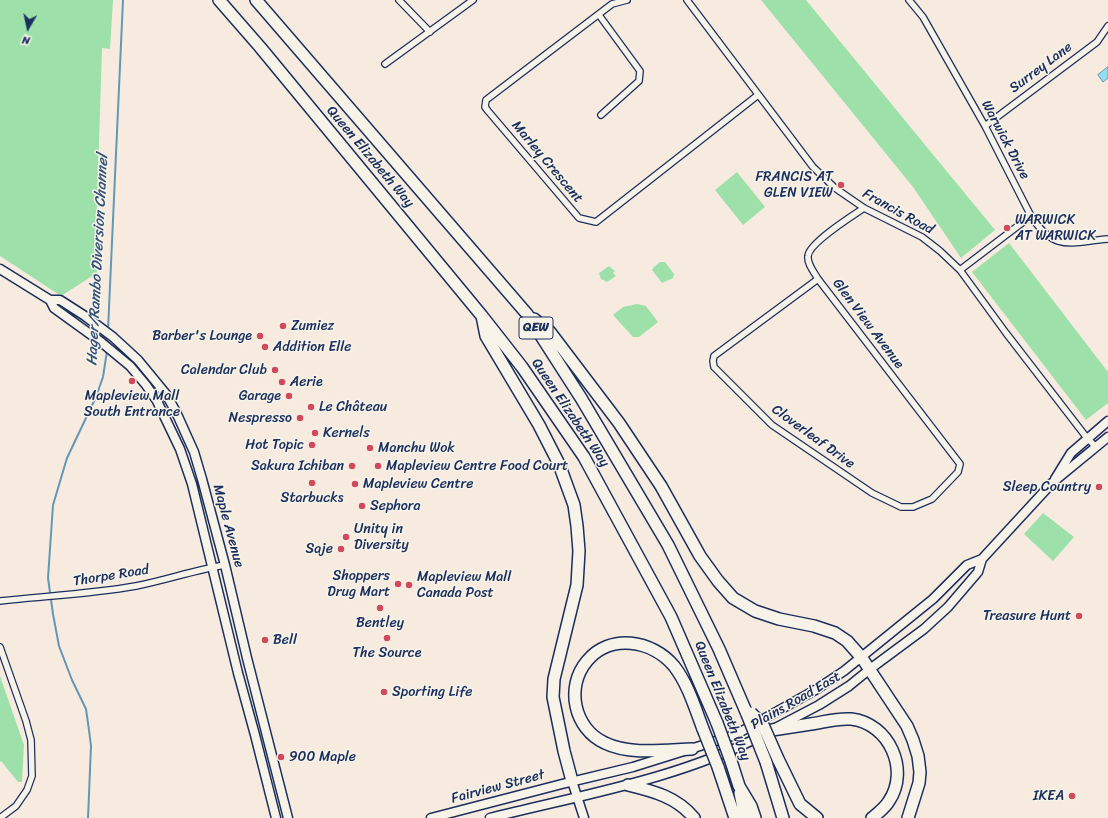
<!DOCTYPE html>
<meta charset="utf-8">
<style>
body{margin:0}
#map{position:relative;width:1108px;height:818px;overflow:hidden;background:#f7ebe0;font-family:Sriracha,sans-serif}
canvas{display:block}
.north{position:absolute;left:8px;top:8px;width:40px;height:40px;-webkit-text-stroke:3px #f7f3e8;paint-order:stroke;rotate:189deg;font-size:11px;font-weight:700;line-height:16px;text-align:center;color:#1b2f5e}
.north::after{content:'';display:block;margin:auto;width:14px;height:18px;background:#1b2f5e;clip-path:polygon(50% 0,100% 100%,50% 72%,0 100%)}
</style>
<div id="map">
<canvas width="1108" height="818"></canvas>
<div class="north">N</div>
</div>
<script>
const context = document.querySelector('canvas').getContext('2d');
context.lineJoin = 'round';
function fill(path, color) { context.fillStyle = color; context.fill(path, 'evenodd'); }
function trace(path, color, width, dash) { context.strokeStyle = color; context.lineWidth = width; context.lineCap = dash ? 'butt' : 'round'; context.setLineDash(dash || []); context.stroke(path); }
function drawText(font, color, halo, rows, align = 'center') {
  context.font = font + ' Sriracha,sans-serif'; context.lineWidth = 3; context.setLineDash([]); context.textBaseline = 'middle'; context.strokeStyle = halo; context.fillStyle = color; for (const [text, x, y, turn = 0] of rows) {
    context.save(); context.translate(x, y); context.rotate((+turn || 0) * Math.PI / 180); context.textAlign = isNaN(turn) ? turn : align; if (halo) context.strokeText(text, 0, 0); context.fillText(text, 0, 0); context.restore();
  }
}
const green = new Path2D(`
 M0 0H113L110 49 102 48 96 238 97 273 61 296 0 256Z
 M761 0H806L995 230 961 258 913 187Z
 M737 172 765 207 743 225 715 190Z
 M1009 243 1108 372V403L1086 420 972 272Z
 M660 262H665L674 274 673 278 662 283 652 270 654 267Z
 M609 266 615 271 613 273 616 276 607 282 601 279 599 273Z
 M637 304 646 306 658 322 639 337H633L613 315 623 307Z
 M1043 513 1074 537 1053 561 1024 534Z
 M0 676 24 745 22 782H18L1 761 0 762Z`);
const water = new Path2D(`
 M1108 67V78L1103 82 1098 75Z`);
const stream = new Path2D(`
 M108 330 123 0
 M88 818 91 746 89 730 86 709 72 680 59 646 53 614 48 578 53 505 67 458 96 397 103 377 107 351`);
const street = new Path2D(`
 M399 0 430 32
 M627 0 612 4 486 100 485 107 488 111 579 218 596 222 758 95
 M687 0 813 167 835 188 864 208 922 237 940 251 960 270 1006 333 1087 438 1096 447
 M909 0 923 17 985 126 1031 216C1055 253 1071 242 1108 239
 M599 15 640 71 639 81 601 115
 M385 64 473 0
 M985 126 1097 42 1108 26
 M960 270 1031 216
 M818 279 714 356 713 361 714 367 772 425 872 493 901 507H913L932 499 958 472 960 464 818 279C814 272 807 264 808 256 809 243 852 216 864 208
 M0 601C45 596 91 594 136 586 166 580 195 570 225 565
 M0 647 26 721 31 740 32 776 27 790 16 806 0 818`);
const secondary = new Path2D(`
 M0 269 50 300 54 308 101 342 130 366 146 385 157 401 180 449 192 484 238 673 255 735 276 818
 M50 300H60L85 316 113 337 138 360 166 394 176 412 194 452 202 479 225 565 247 658 288 818
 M1055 479 1071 453 1108 421
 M777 727 819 705 849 686 870 669 924 629 948 607 978 572 982 559 1052 483 1108 437
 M572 781 584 818
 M431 818 562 784 633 767 735 735 817 689 844 671 933 599 967 565 982 559
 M490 818C581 795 678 779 761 736`);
const highway = new Path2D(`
 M219 0 260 47 482 316 522 367 584 457 671 617 717 723
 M256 0 527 314 581 398 668 545 719 649 747 714
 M482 316 486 336 539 425 559 464 574 505 577 526 579 551 577 585 554 679 553 697 564 751 572 781
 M534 319 550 332 619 423 661 486 700 556 718 581 733 598 755 611 779 619 814 626 835 633 847 641 862 658 907 726 913 740 918 756 920 772 919 783 908 818
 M772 730C785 728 798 726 811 724 824 722 837 718 851 719 889 723 910 770 889 801 885 808 878 813 872 818
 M692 749C665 750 629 755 605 743 574 729 565 687 587 661 610 633 652 640 674 666 688 684 695 708 703 729
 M778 759 800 804 817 818
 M731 761 739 786 751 806 755 818
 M766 762 783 818
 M718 767 735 818
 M628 785C653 791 677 797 694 818
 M740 793 745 818`);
const highwayBridge = new Path2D(`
 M751 713 763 725 778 759
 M747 714 766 762
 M717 723 731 761
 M703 729 718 767`);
const markers = [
 [841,185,4,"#d1495b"],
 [1007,228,4,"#d1495b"],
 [283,326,4,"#d1495b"],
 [260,336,4,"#d1495b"],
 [265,347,4,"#d1495b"],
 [275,370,4,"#d1495b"],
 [132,381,4,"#d1495b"],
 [282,382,4,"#d1495b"],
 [289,396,4,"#d1495b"],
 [311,407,4,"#d1495b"],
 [300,418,4,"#d1495b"],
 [315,433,4,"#d1495b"],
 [312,445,4,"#d1495b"],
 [370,448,4,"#d1495b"],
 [352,466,4,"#d1495b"],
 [378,466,4,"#d1495b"],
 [312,483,4,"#d1495b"],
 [355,484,4,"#d1495b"],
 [1099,487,4,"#d1495b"],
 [362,506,4,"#d1495b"],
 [346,537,4,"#d1495b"],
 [341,549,4,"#d1495b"],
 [398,584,4,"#d1495b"],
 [409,585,4,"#d1495b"],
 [380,608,4,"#d1495b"],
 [1079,616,4,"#d1495b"],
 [387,638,4,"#d1495b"],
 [265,640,4,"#d1495b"],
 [384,692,4,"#d1495b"],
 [281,757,4,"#d1495b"],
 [1072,796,4,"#d1495b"]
];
const shields = [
 [536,328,34]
];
const shieldNames = [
 ["QEW",536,328]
];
const streetNames = [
 ["Surrey Lane",1041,68,-37],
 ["Warwick Drive",1005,140,62],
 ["Queen Elizabeth Way",370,157,50],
 ["Marley Crescent",547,162,50],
 ["Francis Road",898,212,29],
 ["Glen View Avenue",868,324,53],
 ["Queen Elizabeth Way",570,413,56],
 ["Cloverleaf Drive",813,437,36],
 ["Maple Avenue",228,526,75],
 ["Thorpe Road",111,576,-9],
 ["Queen Elizabeth Way",722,701,68],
 ["Plains Road East",796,701,-30],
 ["Fairview Street",498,787,-15]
];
const poiNames = [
 ["FRANCIS AT",833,177,"right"],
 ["GLEN VIEW",833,193,"right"],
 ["WARWICK",1015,220],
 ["AT WARWICK",1015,236],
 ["Zumiez",291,326],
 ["Barber's Lounge",252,336,"right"],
 ["Addition Elle",273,347],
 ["Calendar Club",267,370,"right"],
 ["Aerie",290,382],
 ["Mapleview Mall",132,396,"center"],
 ["South Entrance",132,412,"center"],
 ["Garage",281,396,"right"],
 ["Le Château",319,407],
 ["Nespresso",292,418,"right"],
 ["Kernels",323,433],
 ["Hot Topic",304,445,"right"],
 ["Manchu Wok",378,448],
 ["Sakura Ichiban",344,466,"right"],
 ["Mapleview Centre Food Court",386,466],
 ["Mapleview Centre",363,484],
 ["Sleep Country",1091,487,"right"],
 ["Starbucks",312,498,"center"],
 ["Sephora",370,506],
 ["Unity in",354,529],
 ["Diversity",354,545],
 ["Saje",333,549,"right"],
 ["Shoppers",390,576,"right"],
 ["Drug Mart",390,592,"right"],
 ["Mapleview Mall",417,577],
 ["Canada Post",417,593],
 ["Treasure Hunt",1071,616,"right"],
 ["Bentley",380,623,"center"],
 ["Bell",273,640],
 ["The Source",387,653,"center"],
 ["Sporting Life",392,692],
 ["900 Maple",289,757],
 ["IKEA",1064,796,"right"]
];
const waterNames = [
 ["Hager/Rambo Diversion Channel",98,260,-87]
];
fill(green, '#9ee0aa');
fill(water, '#91def1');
trace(water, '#6298b6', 1);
trace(stream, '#6298b6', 2);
trace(street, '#1b2f5e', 8);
trace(secondary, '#1b2f5e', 11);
trace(highway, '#1b2f5e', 14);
trace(street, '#f7f3e8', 5.5);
trace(secondary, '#f7f3e8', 8);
trace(highway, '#f7f3e8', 11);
trace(highwayBridge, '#1b2f5e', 14, []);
trace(highwayBridge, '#f7f3e8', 11);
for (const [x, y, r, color] of markers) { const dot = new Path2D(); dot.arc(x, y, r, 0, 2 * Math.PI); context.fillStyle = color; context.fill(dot); trace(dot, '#f7f3e8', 1.5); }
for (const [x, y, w] of shields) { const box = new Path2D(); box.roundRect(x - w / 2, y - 11, w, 22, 3); context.fillStyle = '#f7f3e8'; context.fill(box); trace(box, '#1b2f5e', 1); }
drawText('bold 13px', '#1b2f5e', null, shieldNames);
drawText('14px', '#1b2f5e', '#f7f3e8', streetNames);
drawText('14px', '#1b2f5e', '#f7f3e8', poiNames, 'left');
drawText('italic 15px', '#33527b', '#f7f3e8', waterNames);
</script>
